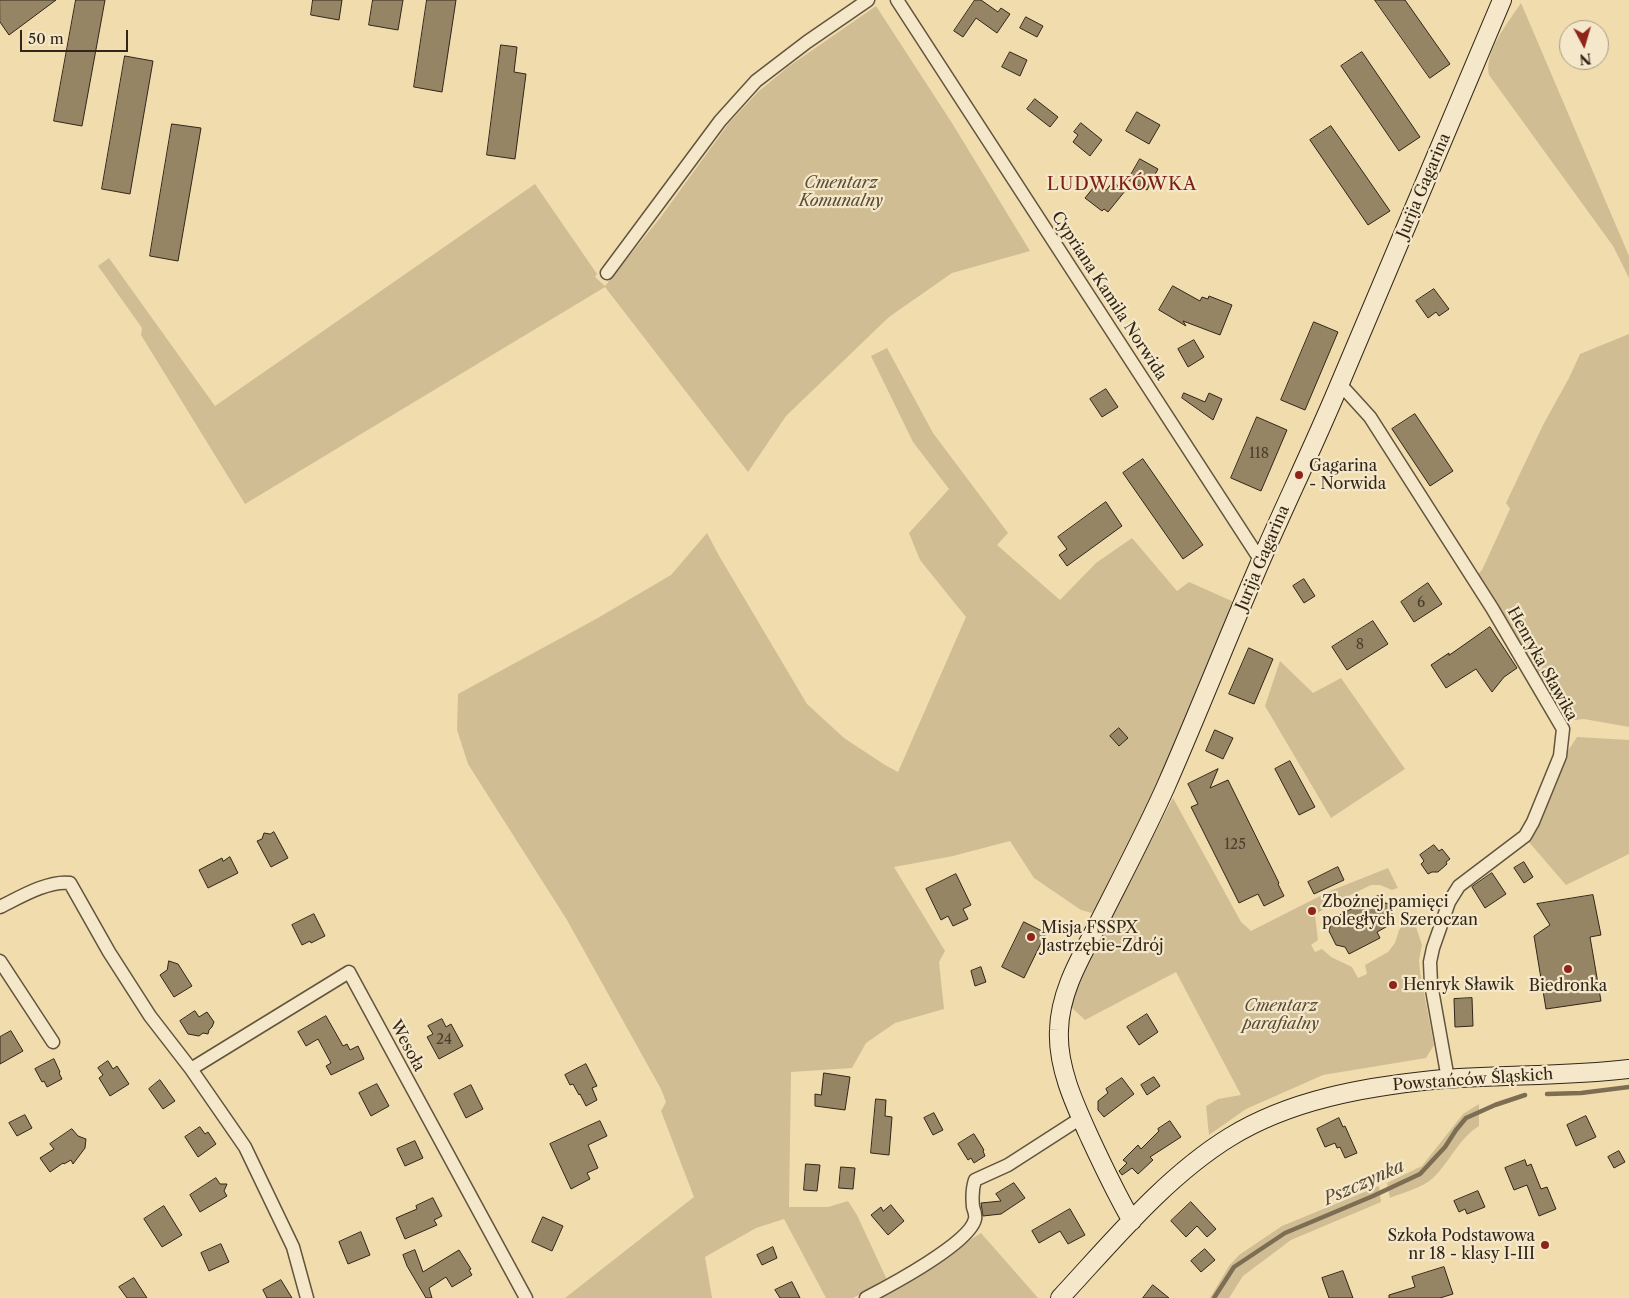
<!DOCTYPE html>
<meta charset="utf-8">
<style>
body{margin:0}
#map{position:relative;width:1629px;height:1298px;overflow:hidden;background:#f0dcad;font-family:"Libre Caslon Text",serif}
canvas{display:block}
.north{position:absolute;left:1559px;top:20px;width:50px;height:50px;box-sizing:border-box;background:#f5e8ca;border:1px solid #a79a83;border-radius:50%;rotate:174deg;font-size:14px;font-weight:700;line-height:20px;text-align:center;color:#322618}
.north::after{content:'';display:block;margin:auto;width:18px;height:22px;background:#8f2418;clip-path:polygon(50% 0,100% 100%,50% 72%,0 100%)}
.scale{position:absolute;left:20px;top:30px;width:108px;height:22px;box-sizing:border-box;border:2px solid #322618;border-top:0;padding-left:6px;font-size:15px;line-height:18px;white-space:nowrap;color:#322618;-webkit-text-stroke:4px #f5e8ca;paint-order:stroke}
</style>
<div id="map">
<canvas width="1629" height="1298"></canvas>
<div class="north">N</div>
<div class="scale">50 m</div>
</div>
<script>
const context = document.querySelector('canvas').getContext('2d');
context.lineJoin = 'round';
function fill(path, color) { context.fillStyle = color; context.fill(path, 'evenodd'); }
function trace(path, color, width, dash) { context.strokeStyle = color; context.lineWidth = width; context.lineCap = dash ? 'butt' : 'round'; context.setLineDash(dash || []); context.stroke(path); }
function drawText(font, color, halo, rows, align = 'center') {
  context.font = font + ' "Libre Caslon Text",serif'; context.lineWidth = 4.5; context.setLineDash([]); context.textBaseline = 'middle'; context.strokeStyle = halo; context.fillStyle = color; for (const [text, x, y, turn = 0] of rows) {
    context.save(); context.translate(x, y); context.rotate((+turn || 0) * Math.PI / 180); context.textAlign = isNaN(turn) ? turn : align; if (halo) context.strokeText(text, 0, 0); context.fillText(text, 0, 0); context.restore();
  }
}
const green = new Path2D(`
 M1521 3 1629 256V278L1613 246 1489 75C1484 51 1508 23 1521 3Z
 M876 6 952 123 1030 251 952 273 889 317 786 416 748 472 605 287 245 504 141 335 142 328 98 266 109 258 215 406 535 184 597 274 595 277 605 286 660 218 729 123 758 92 788 67Z
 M1629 334V727L1584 719 1565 721 1478 574 1482 570 1510 509 1506 503 1543 425 1569 378 1580 354Z
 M887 348 933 433 1008 533 997 545 1060 600 1096 563 1132 538 1177 591 1189 582 1234 602 1163 774 1092 913 1081 910 1034 878 1010 841 953 856 894 867 945 951 939 962 944 1009 895 1023 866 1043 852 1068 791 1072 789 1207H828L848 1201 857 1215 887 1280 853 1298H826L784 1219 756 1228 705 1257 712 1298H565L694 1197 661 1111 666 1102 661 1089 567 920 468 764 457 730 458 694 596 619 671 575 707 533 718 554 807 704 844 738 885 765 898 772 966 617 920 560 909 533 949 489 913 442 871 356Z
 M1280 661 1313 693 1341 678 1405 769 1331 818 1265 706Z
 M1577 737 1629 740V854L1566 885 1528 841 1566 754Z
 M1173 798 1241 922 1251 931 1330 891 1388 868 1398 888 1392 890 1380 885H1371L1328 906 1315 915 1318 940 1311 945 1315 952 1322 949 1331 957 1352 967 1358 978 1367 974 1365 965 1388 952 1395 943 1399 930 1407 921H1414L1422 945 1419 960 1420 972 1434 1045 1426 1058 1323 1075 1246 1109 1209 1135 1206 1106 1218 1099 1241 1095 1176 972 1085 1020 1071 1007 1078 982Z
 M1479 1104V1126C1459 1138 1450 1162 1433 1178 1422 1188 1404 1192 1390 1198L1387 1183 1422 1166 1463 1114Z
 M1379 1186 1381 1202 1291 1240 1243 1276 1229 1298H1210L1229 1266 1239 1255 1282 1226Z
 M981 1233 1038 1298H877Z`);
const stream = new Path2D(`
 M1547 1094 1581 1093 1629 1087
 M1214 1298 1234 1267 1285 1233 1373 1196 1420 1174 1445 1147 1456 1130 1466 1118 1495 1105 1525 1095`);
const building = new Path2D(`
 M0 0H56L9 35 0 22Z
 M76 0H105L82 126 54 121Z
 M313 0H342L339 20 311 15Z
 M373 0H403L398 30 369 25Z
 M427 0H456L442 92 414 87Z
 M975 0H981L998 12 1001 8 1010 14 997 33 976 18 963 37 954 31Z
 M1375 0H1405L1450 64 1430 78Z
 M1026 17 1043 26 1037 37 1020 28Z
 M501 45 517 47 514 72 526 74 515 159 487 155Z
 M1010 52 1027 60 1020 76 1002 67Z
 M1362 52 1420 137 1399 151 1341 66Z
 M125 56 153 61 130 194 102 189Z
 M1035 99 1058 117 1050 127 1027 109Z
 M1137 112 1160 125 1149 144 1126 131Z
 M1081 123 1102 140 1090 156 1073 142 1078 135 1074 132Z
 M172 124 201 128 178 261 150 256Z
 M1331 126 1390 211 1368 225 1310 140Z
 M1140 159 1158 169 1147 190 1128 180Z
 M1113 182 1125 191 1108 212 1104 209 1102 211 1085 198 1097 183 1106 190Z
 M1173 286 1200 301 1202 297 1208 299 1209 296 1232 305 1220 335 1183 321 1186 326 1159 310Z
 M1434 289 1449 309 1439 316 1436 312 1428 318 1416 301Z
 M1314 322 1338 332 1305 410 1281 400Z
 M1194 340 1204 357 1188 367 1178 349Z
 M1106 389 1118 407 1102 417 1090 399Z
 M1184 393 1205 402 1209 393 1222 399 1213 420 1182 398Z
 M1415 414 1453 471 1430 486 1392 429Z
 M1257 417 1287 430 1261 491 1231 478Z
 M1143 459 1203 545 1183 559 1123 473Z
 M1106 502 1122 526 1067 566 1059 555 1067 549 1058 537Z
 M1304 579 1315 596 1304 603 1293 586Z
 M1428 583 1442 604 1414 622 1401 602Z
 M1373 621 1388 644 1347 670 1332 647Z
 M1490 627 1517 668 1504 677 1492 692 1476 669 1446 688 1431 665 1449 653V655Z
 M1249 648 1273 659 1254 704 1229 694Z
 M1119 728 1128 738 1119 746 1110 736Z
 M1215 730 1233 738 1223 759 1206 751Z
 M1290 761 1315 807 1299 815 1275 769Z
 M1218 769 1210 788 1228 780 1279 883 1278 884 1284 896 1264 906 1258 894 1239 903 1191 807 1198 804 1188 784Z
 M274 832 288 858 271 867 257 841 262 839 264 833 270 834Z
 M1434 845 1439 851 1442 849 1450 859 1446 862 1447 864 1438 872H1432L1428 874 1421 864 1424 861 1420 855Z
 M230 857 238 873 208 888 199 870 222 858 223 861Z
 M1524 862 1533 877 1524 883 1514 868Z
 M1338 867 1344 880 1314 894 1308 882Z
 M1492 873 1506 894 1485 908 1472 887Z
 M956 874 971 905 963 909 968 919 953 926 948 916 941 920 926 889Z
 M1380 895 1385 903 1389 904 1395 922 1377 932 1380 938 1349 954 1345 947 1336 945 1329 931 1331 924 1340 918V915Z
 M1593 895 1601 935 1590 937 1601 1001 1546 1009 1534 936 1550 925 1537 904Z
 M314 914 325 936 311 943 310 941 302 945 292 925Z
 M1024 922 1046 933 1024 978 1002 967Z
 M169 961 178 964 192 986 174 997 160 975 167 970Z
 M981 967 986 982 975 986 971 971Z
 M1472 998 1473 1026 1455 1027 1454 999Z
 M195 1011 199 1017 207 1012 214 1022 212 1027 209 1030 208 1034 203 1033 199 1036 188 1034 180 1021Z
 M1147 1014 1158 1032 1139 1045 1127 1027Z
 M326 1016 343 1046 347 1044 350 1050 358 1046 364 1059 331 1075 326 1066 331 1063 318 1039 306 1046 298 1032Z
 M442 1019 446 1027 451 1024 463 1046 439 1059 427 1037 433 1034 428 1026Z
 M11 1031 23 1051 0 1064V1037Z
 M54 1059 60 1072 59 1073 62 1079 47 1087 44 1081 42 1082 35 1069Z
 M108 1061 113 1069 117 1066 129 1084 110 1096 99 1078 103 1075 98 1068Z
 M586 1064 597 1086 592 1088 597 1100 586 1106 580 1094 579 1095 573 1084 570 1085 565 1075Z
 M824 1073 850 1077 845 1110 815 1106V1094L821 1095Z
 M1154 1077 1160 1086 1147 1095 1141 1085Z
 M1122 1078 1134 1094 1104 1117 1098 1110V1101L1108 1093 1106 1089Z
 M160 1080 175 1101 163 1109 149 1089Z
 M377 1084 389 1106 371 1116 359 1093Z
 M471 1085 483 1109 466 1118 454 1094Z
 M876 1099 886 1100 885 1116 892 1117 889 1155 871 1153Z
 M934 1113 943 1130 933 1135 924 1118Z
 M25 1115 32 1128 17 1136 9 1123Z
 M1586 1116 1596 1137 1576 1146 1567 1125Z
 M1339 1118 1343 1127 1345 1126 1357 1153 1345 1158 1340 1147 1337 1148 1335 1143 1325 1147 1317 1129Z
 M600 1121 607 1136 588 1145 598 1168 587 1173 590 1179 571 1189 550 1144Z
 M1170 1121 1181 1137 1150 1157 1153 1160 1138 1174 1132 1168 1122 1175 1119 1171 1127 1163 1123 1160 1138 1145 1141 1149 1159 1131 1158 1129Z
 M200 1127 205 1134 208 1132 216 1144 198 1157 185 1137Z
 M72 1129 78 1136 86 1139 85 1148 73 1164 71 1160 64 1164 63 1163 50 1172 40 1158 54 1149 50 1144Z
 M974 1134 984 1150 983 1151 985 1156 974 1163 971 1158 968 1160 958 1144Z
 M415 1141 423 1158 405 1166 397 1149Z
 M1619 1151 1625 1162 1614 1168 1608 1157Z
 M1525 1160 1527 1166 1531 1164 1541 1189 1547 1187 1556 1209 1539 1216 1527 1185 1514 1190 1505 1168Z
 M806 1164 820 1165 817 1191 804 1190Z
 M841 1167 855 1168 853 1189 839 1188Z
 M216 1178 220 1184H227L224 1191 227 1196 200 1212 190 1195Z
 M1014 1183 1025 1198 1001 1214 983 1216 981 1203 1001 1201 996 1194Z
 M1478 1191 1485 1207 1467 1214 1465 1209 1459 1212 1454 1201Z
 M433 1198 442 1216 434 1220 437 1225 405 1239 396 1218 417 1209 416 1206Z
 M1191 1202 1216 1229 1207 1237 1197 1226 1186 1237 1171 1221Z
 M891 1205 904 1221 888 1235 871 1215 881 1207 883 1211Z
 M164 1206 182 1235 162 1247 144 1219Z
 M1070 1209 1085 1235 1068 1244 1060 1231 1039 1243 1032 1231Z
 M543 1217 563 1226 552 1251 532 1242Z
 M361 1232 370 1255 348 1264 339 1242Z
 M221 1244 229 1262 209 1271 201 1253Z
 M773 1247 777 1258 762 1265 757 1255Z
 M1205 1249 1215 1260 1201 1272 1191 1261Z
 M415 1250 423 1272 459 1250 471 1269 469 1270 472 1275 452 1287 446 1277 429 1288 432 1298H426L407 1266 403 1255Z
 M1444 1267 1453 1294 1440 1298H1389V1295L1415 1287 1412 1277Z
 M1343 1271 1353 1298H1329L1322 1278Z
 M134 1278 147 1298H127L119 1287Z
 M281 1280 292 1298H267L263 1290Z
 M792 1282 800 1298H780L775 1290Z
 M1153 1285 1169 1298H1143Z`);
const street = new Path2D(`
 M897 0 1261 561
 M607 273 720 121 756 81 807 42 868 0
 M1340 384 1370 417 1492 608 1563 729 1560 756 1533 822 1525 836 1459 886 1449 902 1433 948 1430 962 1431 984 1448 1079
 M0 907C20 897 49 880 70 883L109 952 150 1016 191 1069 245 1147 293 1247 307 1298
 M0 961 53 1042
 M191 1069 349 972 526 1298
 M866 1298C889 1286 970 1243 975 1219 976 1215 974 1210 973 1207 972 1197 972 1189 975 1180L1008 1165 1081 1118`);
const secondary = new Path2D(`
 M1132 1221C1116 1194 1103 1166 1090 1138 1075 1105 1057 1067 1059 1030 1060 991 1081 957 1098 924 1121 878 1145 833 1166 786 1199 711 1229 634 1262 558 1287 501 1314 445 1338 388 1393 259 1447 129 1502 0
 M1060 1298C1112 1242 1165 1177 1230 1137 1290 1100 1364 1087 1433 1080 1498 1074 1564 1077 1629 1069`);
const markers = [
 [1299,475,5,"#8f2418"],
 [1312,911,5,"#8f2418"],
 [1031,937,5,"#8f2418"],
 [1568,969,5,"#8f2418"],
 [1393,985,5,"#8f2418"],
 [1545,1245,5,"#8f2418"]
];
const numberNames = [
 ["118",1259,454],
 ["6",1421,603],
 ["8",1360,645],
 ["125",1235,845],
 ["24",444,1040]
];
const parkNames = [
 ["Cmentarz",841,183],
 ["Komunalny",841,201],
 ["Cmentarz",1281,1006],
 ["parafialny",1281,1024]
];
const streetNames = [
 ["Jurija Gagarina",1424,186,-67],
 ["Cypriana Kamila Norwida",1109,296,57],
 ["Jurija Gagarina",1263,558,-67],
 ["Henryka Sławika",1542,664,61],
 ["Wesoła",407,1046,62],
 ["Powstańców Śląskich",1473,1080,-4]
];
const poiNames = [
 ["Gagarina",1309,466],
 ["- Norwida",1309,484],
 ["Zbożnej pamięci",1322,902],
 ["poległych Szeroczan",1322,920],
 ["Misja FSSPX",1041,928],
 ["Jastrzębie-Zdrój",1041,946],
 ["Henryk Sławik",1403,985],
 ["Biedronka",1568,986,"center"],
 ["Szkoła Podstawowa",1535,1236,"right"],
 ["nr 18 - klasy I-III",1535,1254,"right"]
];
const neighbourhoodNames = [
 ["LUDWIKÓWKA",1122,185]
];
const waterNames = [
 ["Pszczynka",1364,1183,-24]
];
fill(green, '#d0bd94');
trace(stream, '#7d6e53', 4.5);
fill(building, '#958565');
trace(building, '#322618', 1);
trace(street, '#62543d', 15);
trace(secondary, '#322618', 20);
trace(street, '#f5e8ca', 12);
trace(secondary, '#f5e8ca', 18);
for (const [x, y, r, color] of markers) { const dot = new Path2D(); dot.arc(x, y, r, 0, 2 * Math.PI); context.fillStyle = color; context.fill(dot); trace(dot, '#f5e8ca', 2); }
drawText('14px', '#4b3e2b', null, numberNames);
drawText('italic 16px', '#5a4c37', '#f5e8ca', parkNames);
drawText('16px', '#322618', '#f5e8ca', streetNames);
drawText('16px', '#322618', '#f5e8ca', poiNames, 'left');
context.letterSpacing = '1px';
drawText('18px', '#7a1f14', '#f5e8ca', neighbourhoodNames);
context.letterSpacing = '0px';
drawText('italic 18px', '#584a35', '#f5e8ca', waterNames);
</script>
